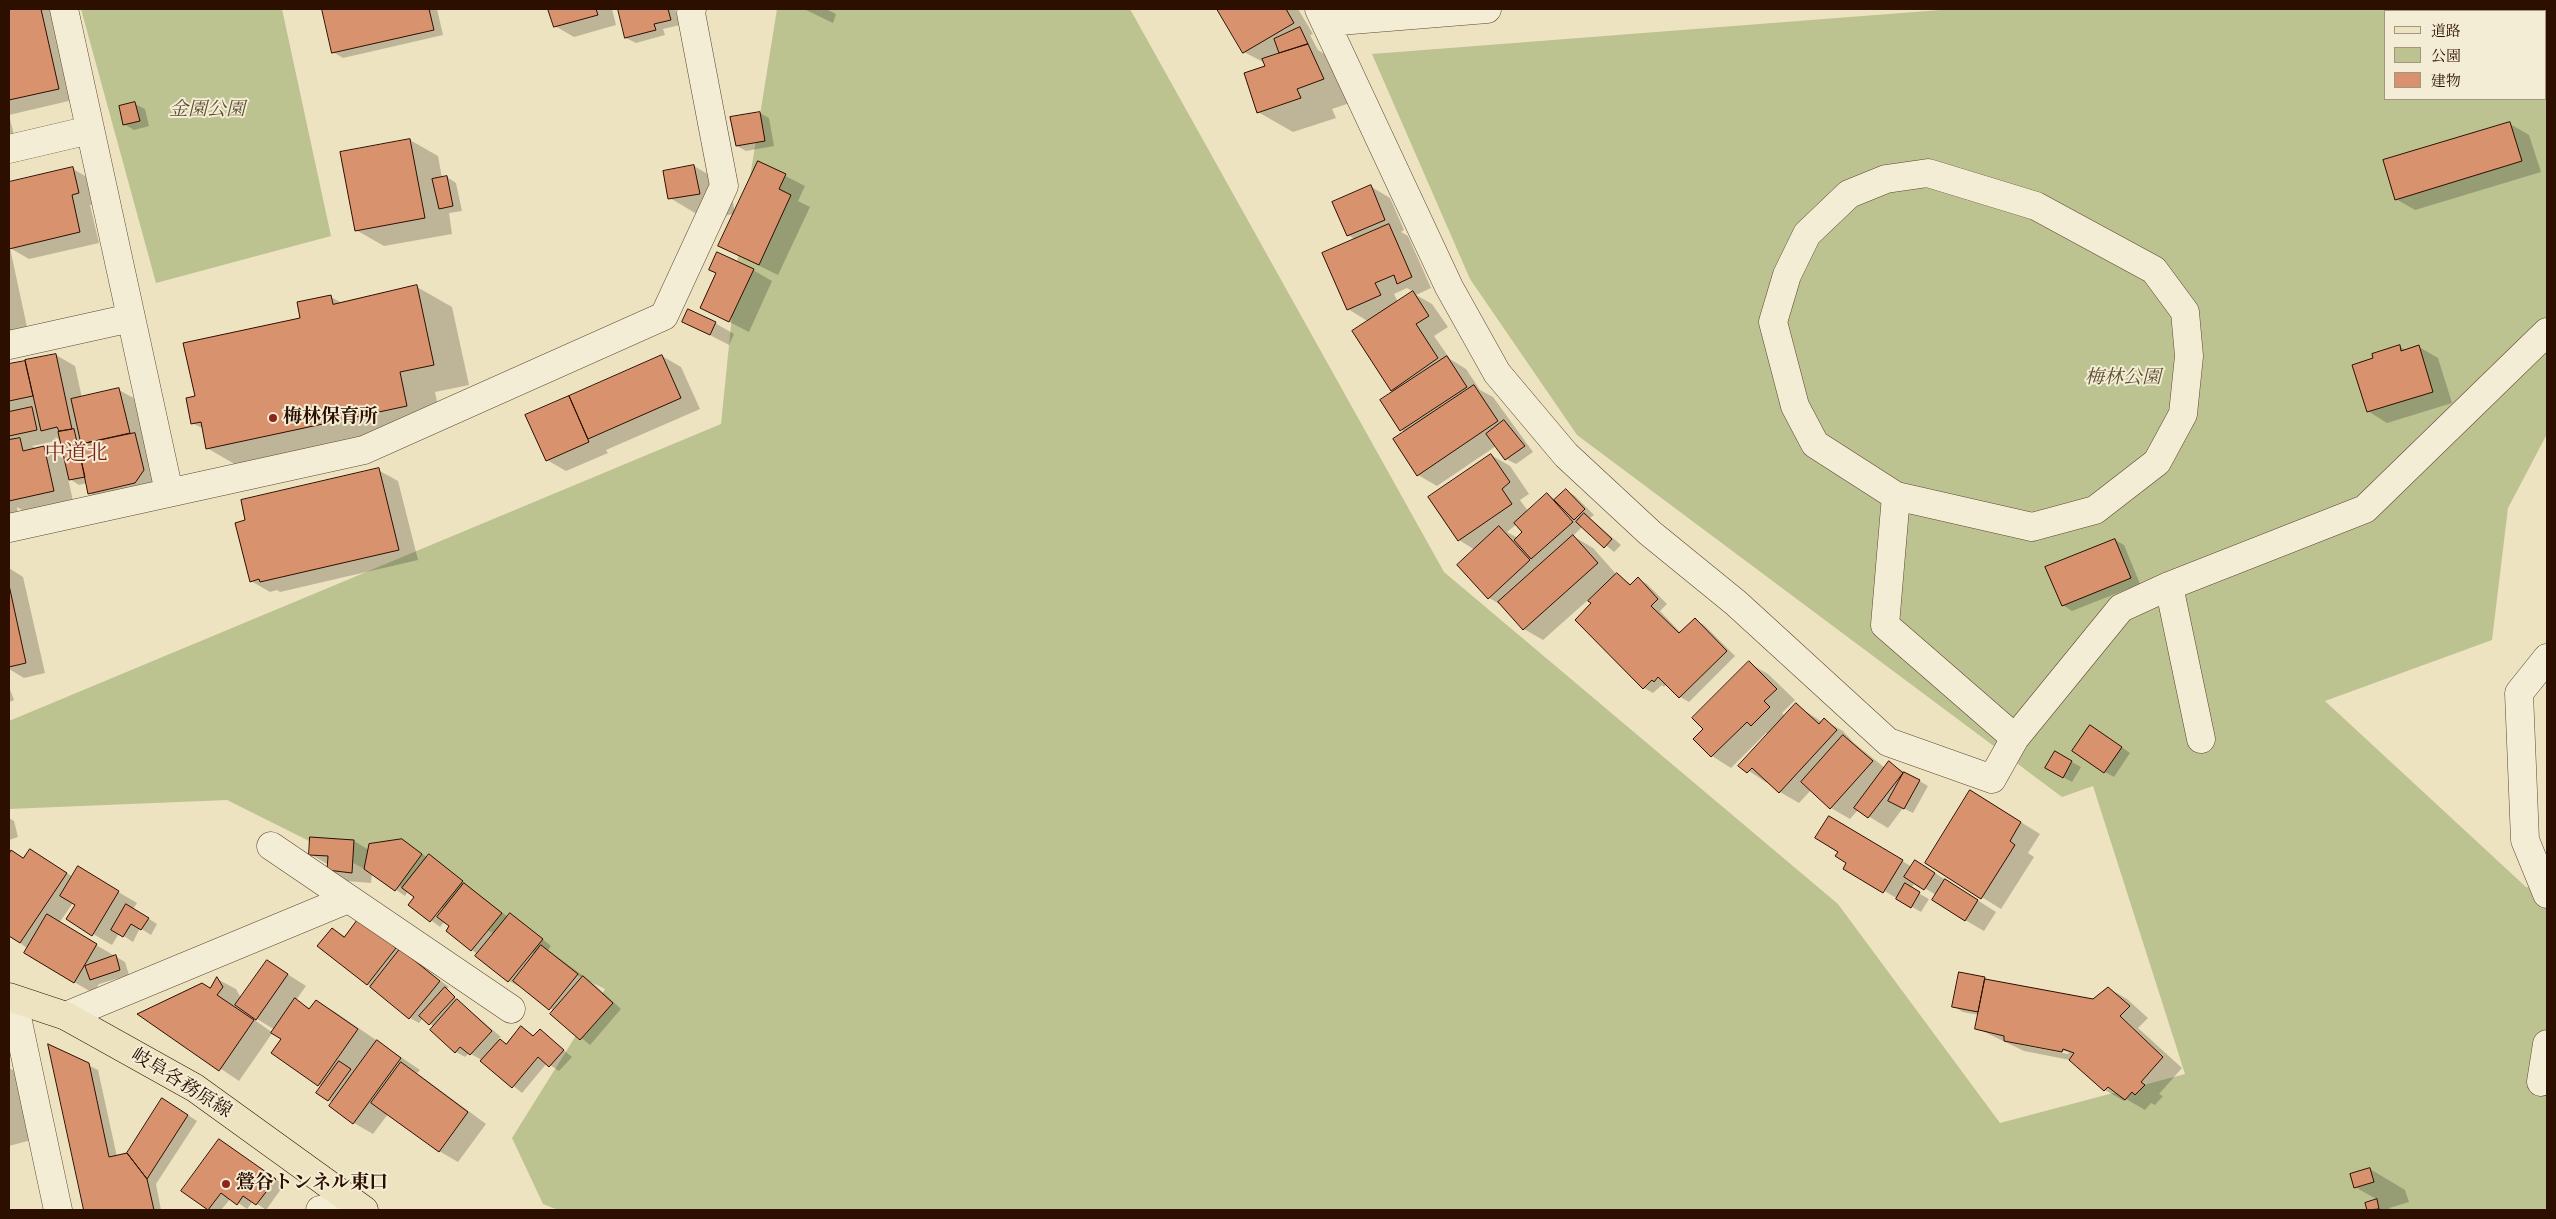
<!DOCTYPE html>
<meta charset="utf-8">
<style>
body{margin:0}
#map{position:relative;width:2556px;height:1219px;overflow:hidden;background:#eee3c0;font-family:Cardo,"Noto Serif JP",serif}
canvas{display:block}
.frame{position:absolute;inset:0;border:10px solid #2d0f00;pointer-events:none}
.legend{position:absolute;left:2384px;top:10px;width:162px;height:90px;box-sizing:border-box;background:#f4edd6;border:1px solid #a49480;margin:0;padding:6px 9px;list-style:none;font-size:15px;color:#2d0f00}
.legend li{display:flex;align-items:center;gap:10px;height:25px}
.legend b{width:25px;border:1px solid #a49480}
</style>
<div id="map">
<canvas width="2556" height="1219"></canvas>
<div class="frame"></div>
<ul class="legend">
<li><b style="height:6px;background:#eee3c0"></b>道路</li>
<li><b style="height:14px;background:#bcc390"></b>公園</li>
<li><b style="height:14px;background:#d8926e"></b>建物</li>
</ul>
</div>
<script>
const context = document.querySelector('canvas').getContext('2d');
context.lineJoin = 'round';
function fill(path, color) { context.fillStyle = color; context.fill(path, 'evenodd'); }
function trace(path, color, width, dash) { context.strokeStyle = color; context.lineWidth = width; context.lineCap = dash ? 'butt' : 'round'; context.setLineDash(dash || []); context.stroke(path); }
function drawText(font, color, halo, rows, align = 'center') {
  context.font = font + ' Cardo,"Noto Serif JP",serif'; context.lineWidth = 4; context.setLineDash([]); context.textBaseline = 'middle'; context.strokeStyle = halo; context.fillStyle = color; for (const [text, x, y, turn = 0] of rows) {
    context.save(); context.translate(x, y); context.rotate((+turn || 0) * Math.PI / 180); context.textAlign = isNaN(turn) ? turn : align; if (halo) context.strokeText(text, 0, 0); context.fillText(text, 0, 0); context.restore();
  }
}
const green = new Path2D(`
 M81 9H282L331 236 156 283Z
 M777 9H1130L1444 572 1838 904 2000 1123 2185 1074 2093 786 2062 797 1577 435 1470 279 1372 54 1953 9H2547V434L2508 508 2492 640 2325 701 2526 887 2547 890V1210H558L543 1204 512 1138 605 989 227 800 9 809V721L721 424 739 246ZM2385 11H2545V99H2385Z`);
const shadow = new Path2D(`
 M9 9H57L77 99 9 115 16 143 9 145Z
 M323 9H437L443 35 343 58 333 52Z
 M550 9H612L616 25 574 37 555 26Z
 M619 9H675L680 25 663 29 665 35 636 43 626 38Z
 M804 9H826L836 14 833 23Z
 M1218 9H1298L1313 34 1310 35 1318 50 1344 66 1359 100 1332 109 1336 118 1293 132 1258 112 1266 67 1265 63 1244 52Z
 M135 104 145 109 149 126 134 130 124 124Z
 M760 113 769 118 774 146 746 151 737 146Z
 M2510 124 2529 135 2541 172 2415 210 2396 199Z
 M410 140 438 156 442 178 447 177 456 183 462 211 449 213 452 234 384 246 356 230Z
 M758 162 805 186 798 201 810 207 778 275 719 246 734 214 705 219 670 198 694 166 730 187 735 213Z
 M73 169 92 180 98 204 90 205 99 243 29 259 10 248 30 341 9 346V183Z
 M1370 186 1390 198 1404 230 1401 232 1408 236 1431 288 1416 295 1432 304 1448 327 1434 336 1450 359 1466 369 1480 390 1493 397 1533 452 1516 464 1506 459 1496 446 1437 486 1418 475 1404 432 1381 400 1395 391 1391 390 1369 322 1348 309 1356 240 1348 235ZM1407 288 1414 292 1398 302 1394 294Z
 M753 270 772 281 749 332 702 308Z
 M417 287 452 307 469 385 435 392 442 426 243 469 207 448 204 429 192 423 197 397 331 297 342 303Z
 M683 321 715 323 734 334 729 345Z
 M2400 347 2406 350 2419 347 2438 358 2452 403 2387 423 2368 411 2375 359Z
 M56 355 75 366 82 398 119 390 155 410 163 482 109 504 89 493 87 483 79 485 68 478 73 501 25 512 17 507 18 514 9 517V366ZM55 437 61 441 66 460 44 448 37 449 32 446 56 441Z
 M662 356 681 367 700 409 606 450 608 453 566 471 547 460 527 416Z
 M1491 455 1510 466 1529 494 1520 500 1528 511 1547 494 1556 500 1566 490 1575 496 1594 515 1590 518 1621 545 1614 552 1583 526 1573 536 1593 548 1617 575 1632 585 1638 579 1647 584 1667 604 1660 611 1681 633 1695 620 1704 625 1735 656 1689 702 1680 697 1667 684 1664 687 1662 685 1653 693 1644 688 1593 603 1588 600 1543 640 1524 629 1503 606 1489 598 1475 550 1459 540 1429 498ZM1517 524 1524 532 1518 538 1507 532Z
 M378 470 398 481 418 560 280 592 277 590 270 592 251 581Z
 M2115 540 2124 545 2140 584 2072 611 2063 605Z
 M9 568 23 577 45 673 24 678 9 669Z
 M1749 663 1768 674 1795 700 1782 713 1785 716 1796 705 1822 722 1824 720 1843 731 1854 743 1885 768 1889 763 1928 786 1913 813 1903 808 1888 828 1858 810 1850 819 1831 808 1811 790 1799 803 1780 792 1769 782 1767 783 1740 765 1768 734 1766 733 1731 768 1712 756 1695 739 1705 729Z
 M9 687 14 700 9 702Z
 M2100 732 2130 753 2114 777 2105 772Z
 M2055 753 2081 767 2072 782 2046 768Z
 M1990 803 2040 834 2028 853 2034 857 2001 909 1927 863Z
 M9 818 14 821 18 837 9 840Z
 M1848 828 1912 867 1935 873 1996 912 1984 931 1965 920 1936 895 1915 882 1911 889 1929 899 1921 912 1844 868 1848 863Z
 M311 838 354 841 369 850 411 846 428 858 429 856 508 917 510 914 519 920 551 946 548 950 593 983 621 1009 590 1045 552 1014 554 1011 519 985 518 986 509 981 472 950 445 921 440 927 410 904 415 897 408 891 405 896 372 873 371 883 347 881 328 870 329 865 310 854Z
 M30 850 73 877 78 868 137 903 133 909 157 924 151 935 140 928 133 942 119 933 112 945 93 934 76 905 73 903 59 923 125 962 129 975 99 984 93 993 74 982 9 935V856L12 852 24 859Z
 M360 920 449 987 446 990 501 1037 498 1039 507 1044 521 1027 535 1036 540 1031 572 1057 559 1071 547 1063 522 1093 480 1059 469 1053 465 1057 456 1052 434 1027 423 1018 419 1023 410 1018 367 984 332 929 346 937Z
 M267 961 306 986 296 1000 311 1009 316 1001 335 1012 420 1070 417 1073 486 1124 458 1162 439 1151 388 1114 373 1134 354 1123 331 1106 333 1103 318 1093 322 1087 273 1052 283 1039 273 1032 239 1081 140 1014 210 989 217 979 236 989 241 998ZM257 1019 275 1030 273 1033 256 1021Z
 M1960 973 1985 978 1991 982 2093 1000 2108 988 2127 999 2148 1018 2138 1028 2182 1068 2159 1094 2163 1096 2155 1105 2151 1103 2145 1110 2126 1099 2124 1101 2105 1090 2070 1060 2024 1051 1976 1028 1979 1015 1963 1012 1953 1006ZM2014 1041 2069 1052 2068 1054 2017 1044Z
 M50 1046 98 1070 117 1157 128 1154 172 1105 197 1121 156 1184 161 1210H86Z
 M9 1068 31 1081 42 1137 9 1146Z
 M219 1140 284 1185 266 1210 253 1201 247 1209 231 1198 221 1210H210L183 1190Z
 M2370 1169 2405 1190 2409 1202 2389 1208 2393 1210H2368L2366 1204 2378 1200 2355 1187Z`);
const building = new Path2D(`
 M9 9H41L59 89 9 100Z
 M322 9H429L434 30 332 53Z
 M548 9H596L598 15 554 27Z
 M618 9H668L671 20 654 24 656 30 625 38Z
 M1217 9H1286L1294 23 1243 53Z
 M1300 27 1308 44 1279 53 1274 39Z
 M1308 44 1324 79 1297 89 1301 98 1257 113 1244 73 1265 66 1262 59Z
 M135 102 140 121 123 125 119 106Z
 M760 112 765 141 736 146 730 117Z
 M2510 122 2522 161 2395 200 2383 160Z
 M410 139 425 218 355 231 340 152Z
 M758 161 786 174 779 189 791 195 759 265 718 246Z
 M694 165 700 194 668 199 663 171Z
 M73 167 79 193 72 195 80 232 9 249V182Z
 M447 176 453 206 439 209 432 179Z
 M1371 185 1385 220 1347 236 1332 202Z
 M1389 224 1412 277 1397 284 1394 275 1375 283 1381 295 1347 310 1322 253Z
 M717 252 754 269 729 322 700 308 716 273 709 270Z
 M417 285 434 365 400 372 407 406 206 449 201 422 191 424 186 398 195 396 183 343 300 318 297 302 331 295 333 304Z
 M1413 291 1429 316 1416 324 1438 358 1391 391 1352 331Z
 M688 309 716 322 710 335 682 322Z
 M2400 345 2401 351 2419 345 2433 392 2367 412 2352 365 2373 358 2372 354Z
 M56 354 72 429 59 431 57 427 41 431 25 360Z
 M662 355 681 398 588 439 569 396Z
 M1447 356 1467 387 1400 431 1380 400Z
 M25 361 33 396 9 401V364Z
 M1474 385 1498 421 1417 476 1393 439Z
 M119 388 130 433 81 444 71 399Z
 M569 396 589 442 546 461 525 415Z
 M32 407 37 430 9 436V412Z
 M1504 420 1525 446 1505 460 1486 434Z
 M74 429 85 477 69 480 58 432Z
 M135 433 144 470 135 483 88 494 78 445Z
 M20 438 23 451 44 446 54 491 9 501V440Z
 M1491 454 1510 482 1502 489 1512 504 1458 541 1428 497Z
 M379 468 399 550 260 582 259 579 250 582 235 523 245 520 241 500Z
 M1566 489 1585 509 1574 520 1554 500Z
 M1547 493 1573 522 1531 559 1514 540 1522 532 1514 523Z
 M1584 513 1612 539 1604 548 1576 522Z
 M1499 526 1530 560 1488 599 1457 565Z
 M1573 535 1598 563 1523 630 1498 602Z
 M2115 539 2131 578 2062 606 2045 567Z
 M1617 573 1630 585 1638 577 1658 599 1651 606 1679 633 1695 618 1727 651 1679 698 1658 677 1654 682 1652 680 1643 689 1575 620 1591 603 1588 601Z
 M9 585 26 663 9 667Z
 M1749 661 1777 689 1764 701 1770 707 1751 726 1747 722 1711 757 1693 739 1703 729 1692 718Z
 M1796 703 1819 724 1824 718 1837 730 1779 793 1752 768 1747 773 1738 766Z
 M2090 725 2122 747 2104 773 2072 751Z
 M1843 735 1873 761 1830 809 1801 782Z
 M2055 751 2072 761 2063 778 2045 768Z
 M1889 761 1903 773 1868 818 1854 808Z
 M1904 772 1920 780 1904 809 1888 801Z
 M1970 790 2021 822 2010 841 2015 845 1981 899 1925 863Z
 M1829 816 1903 860 1883 893 1843 869 1846 863 1835 856 1838 852 1815 838Z
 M310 837 354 840 352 873 327 870 328 856 309 855Z
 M402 839 422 854 395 891 364 869 369 844Z
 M30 849 67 873 20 943 9 936V854L11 850 23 858Z
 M429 854 463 881 430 922 408 905 414 897 402 888Z
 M1915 860 1935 873 1924 890 1904 877Z
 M78 866 119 891 92 936 66 919 75 905 60 896Z
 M1945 879 1978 900 1965 921 1932 900Z
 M464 883 502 913 471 951 446 931 449 926 437 917Z
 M1905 883 1920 892 1911 908 1896 899Z
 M126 904 149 918 141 930 131 924 123 937 111 930Z
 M510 913 543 939 508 982 475 956Z
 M47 914 97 944 74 983 24 953Z
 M359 918 396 948 367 985 317 946 332 928 344 937Z
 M541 945 578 974 549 1010 513 981Z
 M400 949 440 981 409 1019 370 987Z
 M116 955 120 970 90 980 85 966Z
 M267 960 288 974 256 1020 235 1005Z
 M1959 972 1985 977 1978 1012 1952 1007Z
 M583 976 613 1003 580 1040 550 1014Z
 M217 977 223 987 217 995 254 1020 219 1071 137 1014 202 983 210 988Z
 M1985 979 2093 999 2108 987 2130 1006 2120 1016 2163 1057 2141 1082 2145 1085 2135 1095 2132 1092 2125 1100 2108 1087 2104 1091 2069 1060 2074 1053 2063 1049 2062 1052 2004 1041V1036L1975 1029Z
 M445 987 455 997 429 1025 419 1016Z
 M295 998 309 1009 316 1000 358 1029 318 1086 271 1053 281 1039 271 1033Z
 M457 999 492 1031 470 1055 460 1047 455 1053 430 1030Z
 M521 1026 533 1036 540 1029 564 1050 549 1067 538 1057 512 1088 480 1061 500 1039 506 1044Z
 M377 1040 401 1058 353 1124 329 1106Z
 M48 1044 89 1063 109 1157 127 1153 147 1179 154 1210H84Z
 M339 1061 351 1069 328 1101 316 1093Z
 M401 1062 468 1112 439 1152 371 1103Z
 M162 1098 188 1115 147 1179 127 1153Z
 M219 1139 276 1179 256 1205 243 1196 237 1205 221 1193 208 1210 181 1191Z
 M2370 1168 2374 1182 2354 1188 2350 1174Z
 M2377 1199 2379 1209 2367 1210 2365 1203Z`);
const minor = new Path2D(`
 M64 9 169 492
 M1319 9 1449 287 1497 373 1566 455 1650 533 1736 603 1888 742 1992 779 2015 738
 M1327 22 1487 9
 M9 149 90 130
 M1928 173 2036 206 2154 270 2185 312 2189 356 2183 414 2157 462 2095 510 2032 527 1896 496 1815 444 1795 406 1773 322 1787 275 1807 234 1849 194 1886 179Z
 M9 345 131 318
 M1896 496 1885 625 2015 738 2121 608 2169 586 2365 509 2547 332
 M9 528 364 450 664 316 724 186 691 13 692 9
 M2169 586 2201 739
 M2547 658 2519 693 2525 840 2547 894
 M271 846 511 1009
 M9 1015 18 1022 58 1210
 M66 1016 348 899
 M2541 1082 2547 1044
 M320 1210 352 1203`);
const major = new Path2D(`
 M9 997 66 1016 195 1088 364 1210`);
const markers = [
 [273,418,5,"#8f2418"],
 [226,1184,5,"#8f2418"]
];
const parkNames = [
 ["金園公園",207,111],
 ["梅林公園",2123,379]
];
const poiNames = [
 ["梅林保育所",283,418],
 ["鶯谷トンネル東口",236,1184]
];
const streetNames = [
 ["岐阜各務原線",181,1084,32]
];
const quarterNames = [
 ["中道北",76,454]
];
fill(green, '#bcc390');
fill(shadow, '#0003');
fill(building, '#d8926e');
trace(building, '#2d0f00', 1);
trace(minor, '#5d4430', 29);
trace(major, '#2d0f00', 29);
trace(minor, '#f4edd6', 28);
trace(major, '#eee3c0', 28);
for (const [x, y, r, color] of markers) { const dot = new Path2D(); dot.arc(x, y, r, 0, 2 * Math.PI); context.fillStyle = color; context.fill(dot); trace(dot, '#f4edd6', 2); }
drawText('italic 19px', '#5f4e32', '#f4edd6', parkNames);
drawText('bold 19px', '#2d0f00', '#f4edd6', poiNames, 'left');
drawText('19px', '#2d0f00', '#f4edd6', streetNames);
drawText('21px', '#7a1f14', '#f4edd6', quarterNames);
</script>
